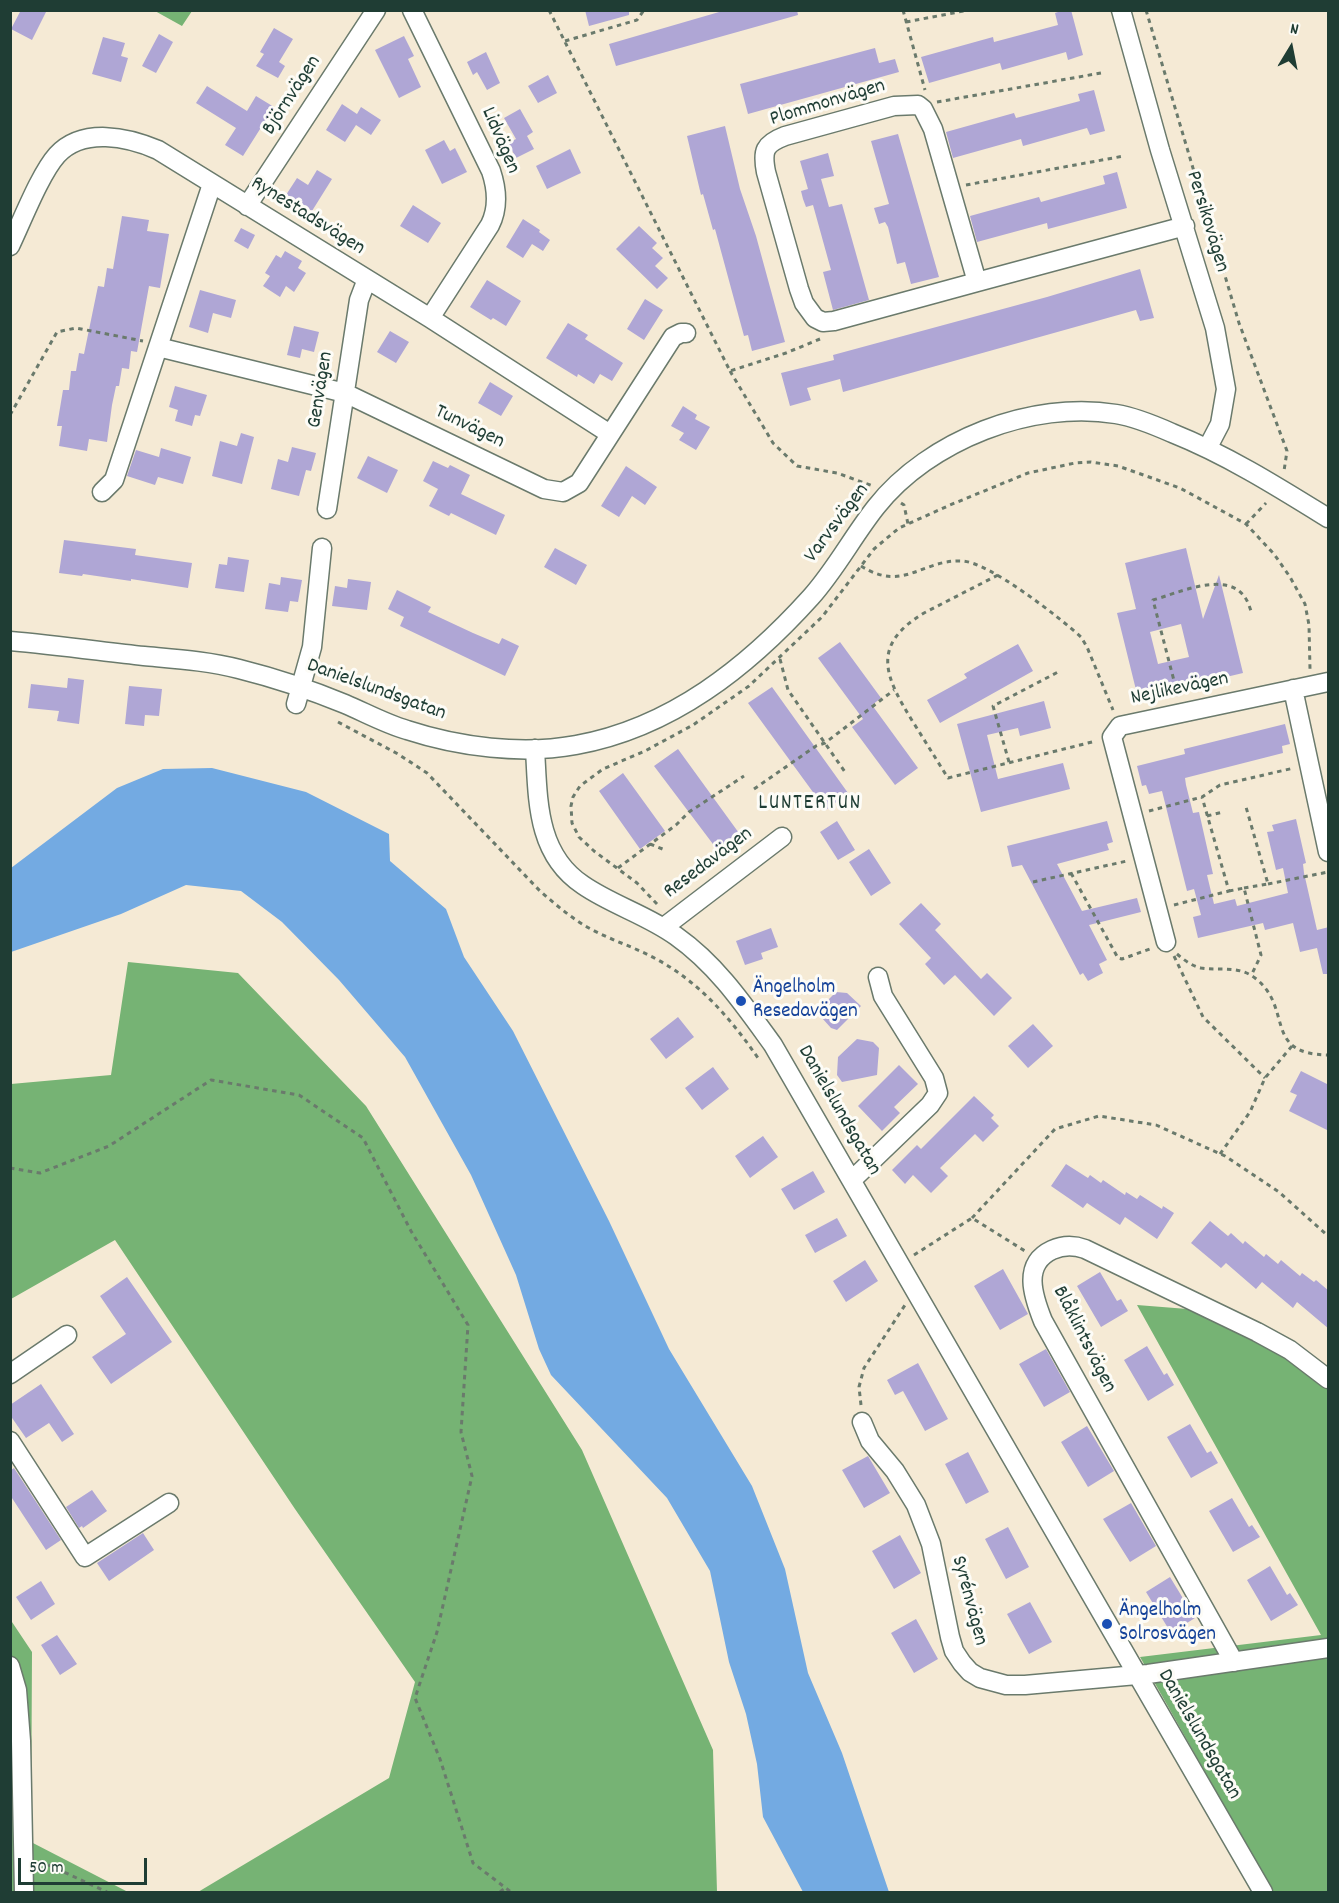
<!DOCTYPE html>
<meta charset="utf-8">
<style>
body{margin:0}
#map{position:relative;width:1339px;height:1903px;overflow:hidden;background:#f5ead5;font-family:Dekko,sans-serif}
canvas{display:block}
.frame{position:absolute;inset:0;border:12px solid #1f3d34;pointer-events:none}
.north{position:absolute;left:1261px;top:18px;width:60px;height:60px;-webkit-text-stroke:4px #fdfcf7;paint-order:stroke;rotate:10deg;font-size:16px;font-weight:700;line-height:24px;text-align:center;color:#1f3d34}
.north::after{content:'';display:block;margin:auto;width:21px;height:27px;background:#1f3d34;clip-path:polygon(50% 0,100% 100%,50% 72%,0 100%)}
.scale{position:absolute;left:18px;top:1858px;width:129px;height:27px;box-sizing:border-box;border:3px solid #1f3d34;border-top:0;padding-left:8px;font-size:18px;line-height:21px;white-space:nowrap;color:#1f3d34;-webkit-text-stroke:4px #fdfcf7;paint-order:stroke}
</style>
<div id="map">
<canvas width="1339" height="1903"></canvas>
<div class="frame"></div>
<div class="north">N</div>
<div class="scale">50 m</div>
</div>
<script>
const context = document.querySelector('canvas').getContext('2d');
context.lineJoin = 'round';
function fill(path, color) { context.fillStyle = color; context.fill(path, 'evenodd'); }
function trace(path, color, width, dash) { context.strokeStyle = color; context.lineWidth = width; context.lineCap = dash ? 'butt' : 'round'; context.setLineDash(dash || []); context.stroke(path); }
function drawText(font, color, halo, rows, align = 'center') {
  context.font = font + ' Dekko,sans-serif'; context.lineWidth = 6; context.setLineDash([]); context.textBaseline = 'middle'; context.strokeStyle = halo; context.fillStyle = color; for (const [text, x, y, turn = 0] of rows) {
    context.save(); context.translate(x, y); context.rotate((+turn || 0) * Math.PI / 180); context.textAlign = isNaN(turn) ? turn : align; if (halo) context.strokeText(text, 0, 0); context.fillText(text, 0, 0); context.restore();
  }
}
const forest = new Path2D(`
 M155 11H192L182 26Z
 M128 962 238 973 366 1106 582 1450 713 1750 717 1892H198L389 1778 415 1682 295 1509 115 1240 11 1299V1084L111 1075Z
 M1137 1305 1200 1310 1296 1360 1328 1388V1892H1273L1140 1657 1321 1635Z
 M10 1619 32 1652 31 1842 128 1892H11Z`);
const water = new Path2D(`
 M212 768 306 792 389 834 390 861 446 909 464 957 513 1031 609 1221 669 1349 752 1486 785 1569 808 1673 842 1753 889 1892H803L763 1817 757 1764 746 1714 729 1662 710 1571 667 1498 551 1375 539 1349 516 1275 471 1175 405 1057 339 980 282 922 241 891 186 885 121 914 11 952V868L117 788 163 769Z`);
const building = new Path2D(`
 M21 10H47L32 40 11 29Z
 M585 10H629V15L589 26Z
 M726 10H797L798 15 616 66 609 44Z
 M1064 10H1071L1083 55 1068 60 1066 52 1002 70 1000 63 929 83 921 57 993 37 994 42 1058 25 1055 13Z
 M274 28 293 39 279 62 285 66 278 78 256 66 264 54 260 52Z
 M159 34 173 42 156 73 142 66Z
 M404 36 414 56 408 59 421 87 399 98 375 50Z
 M103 37 125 43 121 56 128 58 121 82 92 74Z
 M875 48 879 63 895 59 899 72 748 114 740 84Z
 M486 52 500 83 487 90 477 72 473 75 467 62Z
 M548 75 557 93 538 103 528 86Z
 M207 86 247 111 256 96 274 107 243 156 225 145 236 128 196 103Z
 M1094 90 1105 131 1090 135 1087 128 1023 146 1021 139 953 158 946 132 1014 113 1016 118 1080 101 1078 94Z
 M342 104 357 114 361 107 381 120 371 135 356 125 345 142 326 130Z
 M520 109 533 132 527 136 534 149 516 158 508 143 516 139 504 118Z
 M725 126 740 189 756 236 785 342 752 351 748 335 744 336 715 229 713 230 703 194 701 195 687 136Z
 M898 134 939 277 911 284 905 262 897 264 888 227 885 222 879 224 874 208 889 204 871 141Z
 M444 140 450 151 455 148 467 172 442 184 425 150Z
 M570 149 581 173 547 189 536 166Z
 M828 153 834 176 821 179 829 207 842 204 869 300 833 310 823 272 831 270 813 205 806 207 803 199 801 191 808 189 800 161Z
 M317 170 332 179 312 211 286 195 297 178 308 185Z
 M1117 172 1127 208 1048 229 1047 223 977 242 970 216 1039 197 1041 202 1105 184 1103 176Z
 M413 205 441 223 428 243 400 226Z
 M122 216 149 220 147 231 169 234 160 288 149 286 137 352 131 351 129 369 122 368 119 386H116L112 405 107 442 89 439 87 451 59 446 62 426H57L63 390H69L71 371H76L79 353 84 354 98 286 104 287 107 268 113 269Z
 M523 219 540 230 539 232 550 240 543 251 532 244 523 258 506 247Z
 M639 226 657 243 652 248 663 258 655 266 668 278 657 289 616 249Z
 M241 228 255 235 248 249 234 241Z
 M285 251 302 261 298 268 306 273 294 292 286 286 280 297 263 286 270 276 265 273 276 255 281 258Z
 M1140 269 1154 318 1140 321 1136 310 843 392 840 379 807 388 811 400 790 406 781 373 834 360 833 355 1047 297Z
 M487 280 521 301 506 326 493 318 491 320 470 307Z
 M200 290 236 300 231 318 213 313 208 333 189 327Z
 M645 299 663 310 644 340 627 329Z
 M568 323 588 335 585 339 623 363 612 381 600 374 594 384 578 374 577 377 546 358Z
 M294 326 319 332 314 352 302 349 300 358 287 355Z
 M390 331 409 342 396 363 377 352Z
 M490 382 513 396 501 416 478 403Z
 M175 386 207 395 200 416 195 415 192 426 175 421 178 410 169 407Z
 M683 406 697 415 695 419 710 427 696 450 679 440 684 433 671 426Z
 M241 433 254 437 242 484 212 476 220 441 237 446Z
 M292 447 316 453 311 471 306 470 299 496 271 489 278 459 288 462Z
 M161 448 191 457 183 484 158 477 155 485 127 476 136 450 159 457Z
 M368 456 398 470 387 493 357 478Z
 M433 461 448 468 450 465 470 475 461 494 505 515 496 535 451 513 449 516 429 506 438 489 423 481Z
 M626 466 657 487 645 505 632 496 619 517 601 506Z
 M64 540 136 549 135 555 192 563 188 588 131 579V581L83 574 82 576 59 573Z
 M555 548 587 565 576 585 544 567Z
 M1186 548 1203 619 1219 575 1243 673 1138 698 1117 613 1136 609 1125 563ZM1181 624 1189 657 1158 664 1150 632Z
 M228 557 249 560 244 592 215 588 219 564 227 565Z
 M281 577 302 580 298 602 290 601 288 612 265 609 269 583 280 585Z
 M348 579 371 582 367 610 332 606 335 586 347 588Z
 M397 590 431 607 428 612 473 633 499 644 502 638 519 646 505 676 400 626 404 617 388 609Z
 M840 642 881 698 872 705 918 768 895 785 852 727 863 719 818 658Z
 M1018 644 1033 671 940 723 927 700 967 678 964 674Z
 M68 678 84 680 79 724 57 721 59 711 28 708 31 684 67 688Z
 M129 686 162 689 159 716 145 715 144 726 125 724Z
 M772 687 848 793 826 810 748 703Z
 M1044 701 1051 728 1020 736 1018 728 987 735 998 779 1063 763 1070 789 981 812 957 724Z
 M1285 724 1290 744 1282 746 1283 753 1185 778 1186 785 1193 813 1199 812 1213 874 1207 875 1214 904 1235 899 1237 906 1288 893 1283 868 1276 870 1267 832 1274 831 1272 825 1296 819 1306 863 1303 864 1304 873 1317 930 1329 927V974H1323L1317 948 1300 952 1293 923 1265 930 1263 923 1198 938 1193 917 1201 915 1194 889 1187 891 1162 791 1149 794 1146 785 1142 786 1137 766 1185 754 1184 749Z
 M678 749 744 840 722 856 654 766Z
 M623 773 665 831 640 849 599 791Z
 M837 821 855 850 838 860 820 832Z
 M1107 821 1113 842 1107 844 1109 850 1057 864 1082 911 1137 898 1141 912 1089 925 1107 960 1099 964 1103 973 1088 981 1083 973 1080 975 1022 865 1012 867 1007 846Z
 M869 849 891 883 871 896 849 862Z
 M921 903 941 924 935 930 981 979 987 973 1012 998 994 1016 955 975 944 985 925 964 931 958 899 924Z
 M771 928 778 947 761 953 763 959 745 965 736 941Z
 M836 992 847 993 861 1006 837 1030 831 1028 822 1018 820 1008Z
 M678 1017 694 1037 666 1059 650 1039Z
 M1033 1024 1053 1046 1028 1068 1008 1046Z
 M857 1039 873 1042 879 1048 877 1075 842 1082 837 1075 838 1057Z
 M899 1065 918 1084 894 1107 900 1113 882 1131 858 1106Z
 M713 1067 729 1089 702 1110 685 1088Z
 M1301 1071 1329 1085V1131L1289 1111 1297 1095 1290 1092Z
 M974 1096 994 1115 991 1118 999 1126 983 1142 975 1134 940 1168 948 1176 931 1193 913 1175 905 1184 892 1170 917 1145 921 1149Z
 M763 1136 778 1157 750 1178 735 1156Z
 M1066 1164 1088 1178 1090 1175 1101 1183 1103 1180 1125 1195 1126 1192 1137 1199 1140 1195 1162 1209 1163 1206 1174 1213 1157 1239 1125 1217 1120 1225 1087 1203 1083 1208 1051 1186Z
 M813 1171 825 1192 794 1210 781 1189Z
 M837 1218 847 1236 815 1253 805 1235Z
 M1210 1221 1228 1236 1231 1233 1243 1244 1245 1241 1264 1257 1266 1254 1278 1264 1281 1260 1300 1276 1302 1273 1314 1282 1316 1280 1329 1291V1329L1297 1302 1293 1308 1262 1282 1256 1289 1226 1263 1221 1268 1191 1243Z
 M865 1260 878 1281 846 1302 833 1281Z
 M1003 1269 1028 1314 1000 1330 974 1286Z
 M1100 1272 1117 1301 1121 1299 1128 1311 1101 1327 1077 1286Z
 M127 1277 172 1342 111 1384 92 1357 126 1334 100 1296Z
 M1147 1346 1164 1375 1167 1373 1174 1385 1148 1401 1124 1360Z
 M1046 1349 1070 1392 1044 1407 1019 1364Z
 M918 1363 948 1419 925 1431 903 1391 895 1395 887 1380Z
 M41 1384 74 1434 62 1442 49 1423 26 1438 10 1415V1405Z
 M1190 1424 1207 1453 1211 1451 1218 1463 1191 1478 1167 1437Z
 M1087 1426 1114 1471 1088 1487 1061 1442Z
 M968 1452 989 1492 966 1504 945 1464Z
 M868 1456 890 1493 864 1508 842 1470Z
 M14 1468 61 1540 46 1550 10 1495V1471Z
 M92 1490 107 1511 83 1528 82 1526 79 1528 66 1507Z
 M1232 1498 1249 1527 1252 1525 1260 1537 1233 1552 1209 1511Z
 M1131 1503 1156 1546 1130 1562 1103 1519Z
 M1008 1527 1029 1567 1006 1579 985 1539Z
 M143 1533 154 1550 109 1581 97 1563Z
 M900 1535 921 1573 894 1589 872 1551Z
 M1270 1566 1287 1595 1290 1593 1298 1605 1271 1621 1247 1580Z
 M1170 1577 1195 1618 1171 1633 1146 1592Z
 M41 1581 55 1604 31 1620 16 1597Z
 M1030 1602 1052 1642 1029 1654 1007 1614Z
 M916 1619 938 1659 914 1673 891 1633Z
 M57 1635 77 1664 60 1675 41 1645Z`);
const path = new Path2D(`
 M549 10 730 371 786 353 820 339
 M903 10 925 90
 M1146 10 1239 323 1287 451 1284 471
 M906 22 969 10
 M565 41 637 20 644 10
 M937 102 1101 73
 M966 185 1124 156
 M730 371 773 443 797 466 837 473 873 486
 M10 415 57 332 76 328 143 341
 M901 503 904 505 908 524
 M1246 524 1266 503
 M861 566C904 593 922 559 962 561 989 562 1059 617 1081 637L1087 647 1113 710
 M998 575 924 613C869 646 886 678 913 722 925 741 936 759 948 778L1096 741
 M780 659 788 690 845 772
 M1178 696 1153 600C1178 593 1225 571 1244 596 1248 601 1250 608 1252 614
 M338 722 398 754 427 773 540 891C555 904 570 917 587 927 610 940 635 947 658 960 700 983 731 1019 758 1058
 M1009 762 993 706 1060 671
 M754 789 816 746 825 743 894 690
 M1149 811 1202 797 1220 785 1294 768
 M1207 816 1223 812
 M650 844 665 850
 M618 868 676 825 689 812 744 776
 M1071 873 1118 958 1122 959 1150 949
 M1033 882 1127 861
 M1268 884 1328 872
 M1244 888 1268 884 1246 807
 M1229 891 1244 888 1261 955 1251 976
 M657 904 637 883 594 851 579 837 572 823 571 806 573 797 580 786 603 769 645 751 693 725 749 686 822 617 874 549 899 528 950 505 1028 473 1075 463 1091 462 1118 466 1180 488 1246 524 1274 554 1290 577 1305 604 1309 625 1310 669
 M1174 905 1229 891 1202 797
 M1177 954C1184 960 1192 966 1201 968 1220 971 1238 965 1255 978 1294 1008 1262 1054 1328 1055
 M1174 956 1203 1017 1265 1078
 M1220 1154 1250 1112 1265 1078 1292 1046
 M10 1168 40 1173 109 1146 211 1080 299 1095 363 1138 411 1231 468 1325 461 1432 472 1476 437 1632 415 1698 440 1759 473 1863 511 1892
 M972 1218 1055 1129 1099 1116 1156 1125 1225 1156 1279 1192 1328 1236
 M914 1255 972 1218 1025 1251
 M861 1405 859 1387 864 1368 905 1305
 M40 1861 107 1892
 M500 1892 505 1888`);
const minor = new Path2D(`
 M412 10 491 171C497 189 499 207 490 225L430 318
 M1121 10 1160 150 1215 328 1226 389 1220 424 1208 447
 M247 206 376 10
 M10 246C22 221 40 174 57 155 83 127 128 137 158 150L430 318 610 434
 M977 282 834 321 823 322 815 318 804 303 799 289 766 172C762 151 764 144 785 136L894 106 918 105 923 109 933 129 977 282 1185 226
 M158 347 345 393 544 489 563 492 579 483 673 337 681 333H686
 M102 492 114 480 212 184
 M327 509 359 300 367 279
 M10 641C55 645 99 651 144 656 176 659 208 661 239 669 275 678 311 690 345 704 366 713 386 724 407 730 459 747 522 755 576 745 671 728 748 667 811 597 836 569 853 536 876 507 929 440 1032 400 1116 414 1135 417 1154 425 1172 433 1227 455 1278 487 1328 518
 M1293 689 1328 852
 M296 704 312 647 322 548
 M535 749C538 799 536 854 583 885 612 905 647 915 676 936 717 965 744 1005 773 1045L1263 1892
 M664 927 782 837
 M1166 942 1112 737 1120 726 1328 682
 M852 1180 930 1105 938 1093 934 1078 883 996 878 977
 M10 1374 67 1335
 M862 1422 870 1441 895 1471 916 1505 931 1544 950 1637 954 1651 962 1663 970 1672 980 1678 1006 1685H1025L1148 1674 1328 1648
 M10 1441 85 1557 169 1503
 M1234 1662 1043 1321C1033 1296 1022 1264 1052 1250 1063 1245 1074 1245 1085 1249L1257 1332 1290 1350 1328 1379
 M10 1666 17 1690 21 1741 24 1892`);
const markers = [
 [741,1001,6,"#1a4fb4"],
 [1107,1624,6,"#1a4fb4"]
];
const streetNames = [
 ["Björnvägen",293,96,-57],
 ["Plommonvägen",828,104,-17],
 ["Lidvägen",499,141,67],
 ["Rynestadsvägen",307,217,32],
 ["Persikovägen",1206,222,73],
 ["Genvägen",322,390,-81],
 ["Tunvägen",469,428,26],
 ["Varvsvägen",838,524,-53],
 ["Nejlikevägen",1180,690,-12],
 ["Danielslundsgatan",376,691,20],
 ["Resedavägen",709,864,-37],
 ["Danielslundsgatan",838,1111,60],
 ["Blåklintsvägen",1083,1340,63],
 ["Syrénvägen",968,1601,75],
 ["Danielslundsgatan",1198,1735,60]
];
const transitNames = [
 ["Ängelholm",753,989],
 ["Resedavägen",753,1013],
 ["Ängelholm",1119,1612],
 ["Solrosvägen",1119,1636]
];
const neighbourhoodNames = [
 ["LUNTERTUN",810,805]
];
fill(forest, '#76b374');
fill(water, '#73aae2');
fill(building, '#afa6d5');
trace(minor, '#6a7a6c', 21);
trace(path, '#6a7a6c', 3, [4.5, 4.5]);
trace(minor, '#fff', 18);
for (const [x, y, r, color] of markers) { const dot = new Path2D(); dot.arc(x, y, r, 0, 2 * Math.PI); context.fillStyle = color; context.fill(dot); trace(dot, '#fdfcf7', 2); }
drawText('21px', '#1f3d34', '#fdfcf7', streetNames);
drawText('21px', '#164399', '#fdfcf7', transitNames, 'left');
context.letterSpacing = '1.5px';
drawText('22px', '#1f3d34', '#fdfcf7', neighbourhoodNames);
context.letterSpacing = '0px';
</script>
